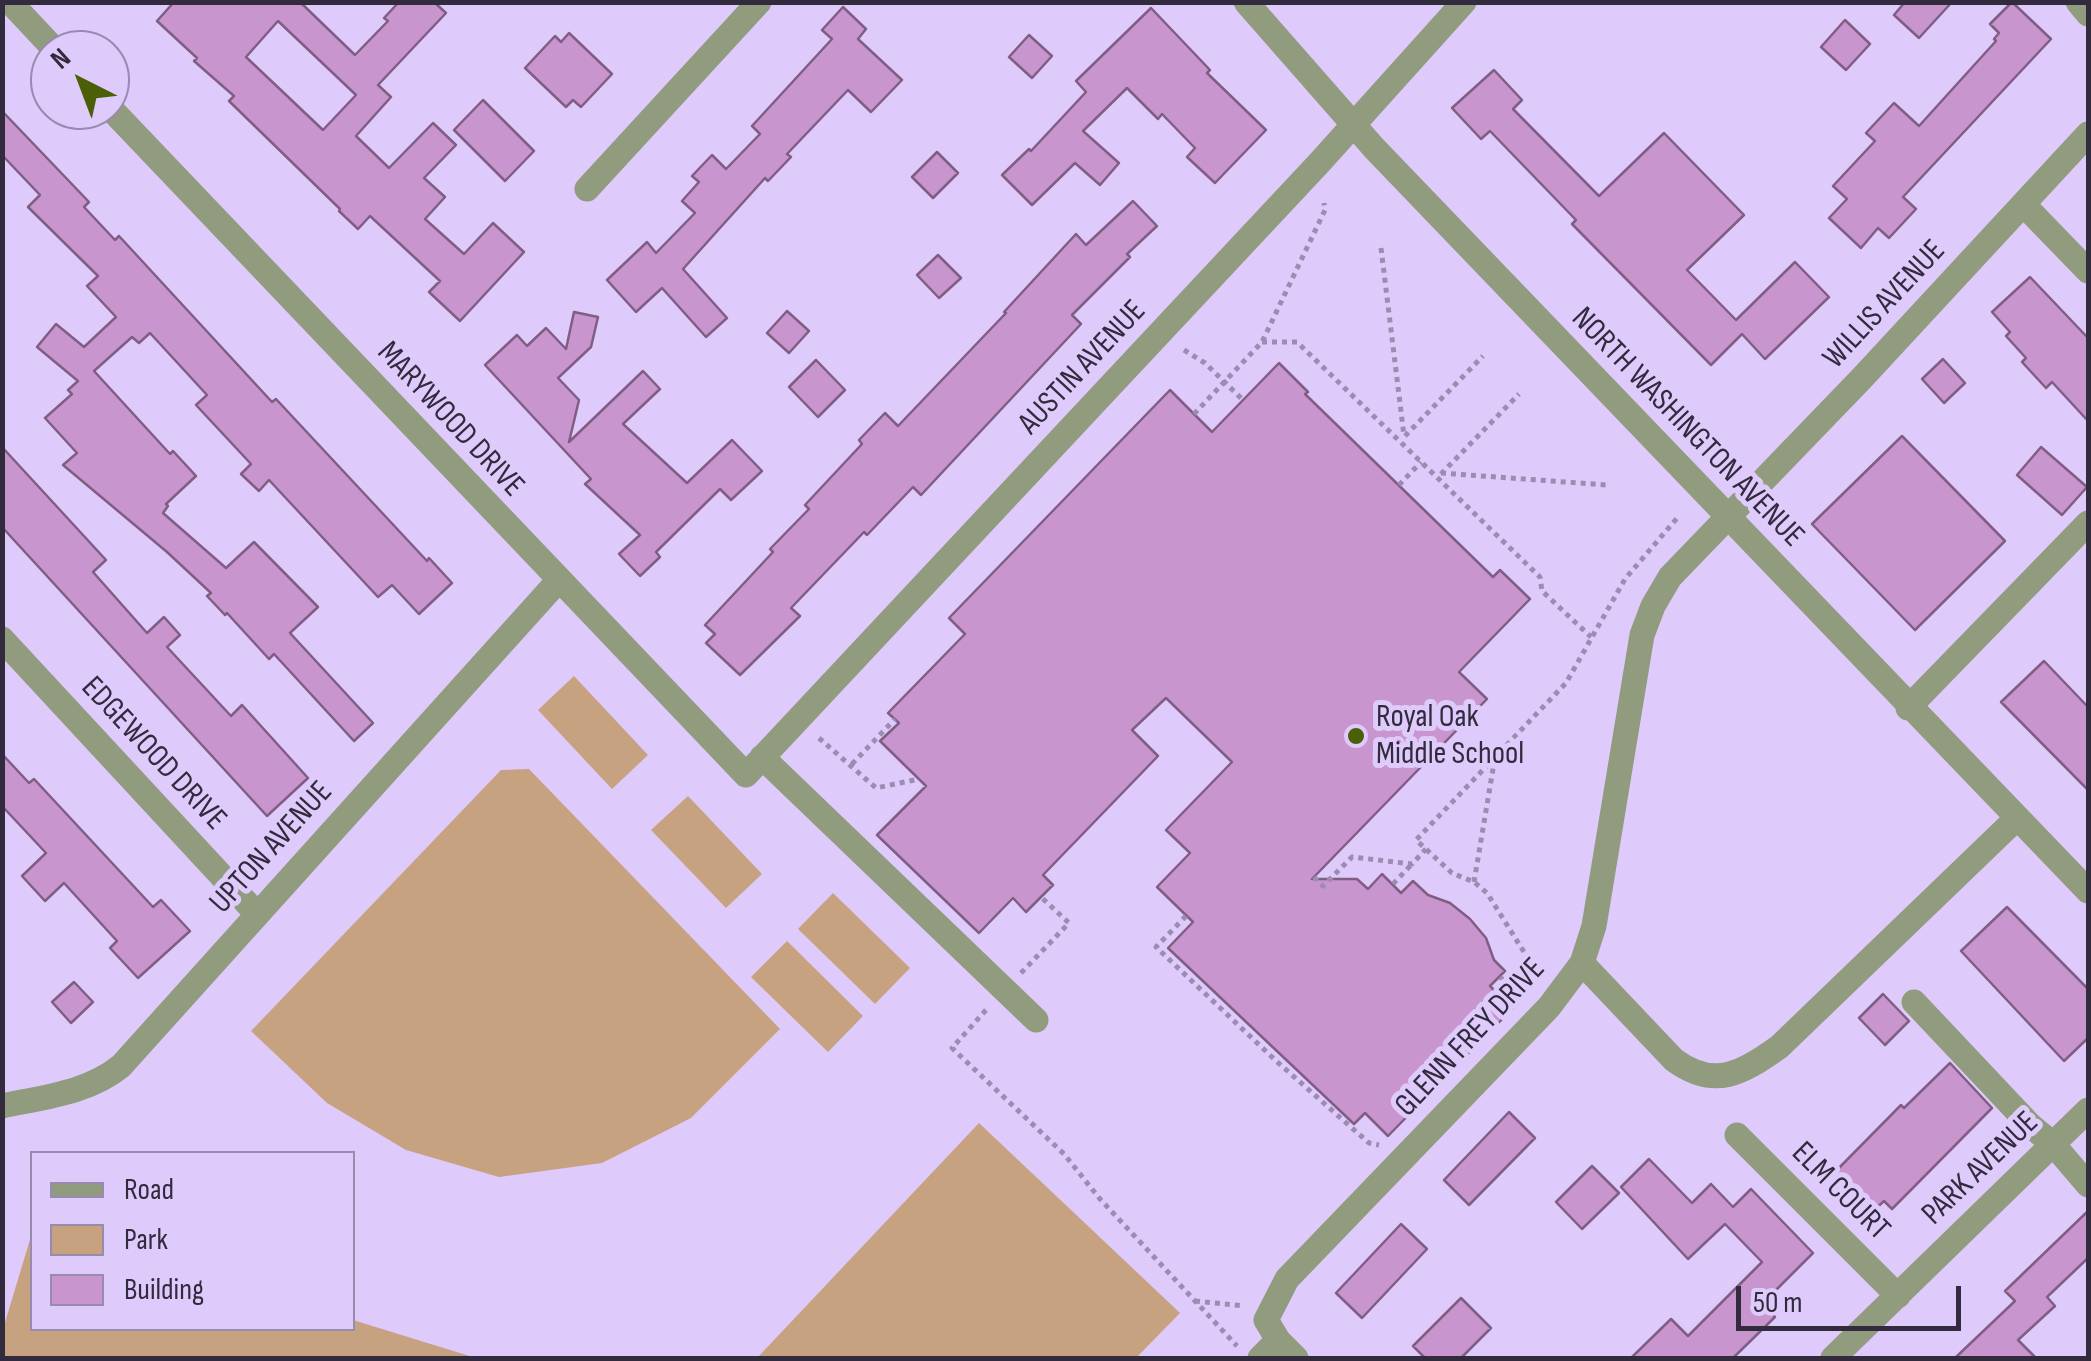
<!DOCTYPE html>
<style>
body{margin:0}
#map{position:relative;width:2091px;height:1361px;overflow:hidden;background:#decafb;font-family:"Sofia Sans Condensed",sans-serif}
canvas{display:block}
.frame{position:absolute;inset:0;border:5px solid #322a3d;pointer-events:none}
.legend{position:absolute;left:30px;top:1151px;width:325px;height:180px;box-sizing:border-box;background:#decafb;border:2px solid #998aaf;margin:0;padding:12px 18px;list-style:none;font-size:30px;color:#322a3d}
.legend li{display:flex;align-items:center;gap:20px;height:50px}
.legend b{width:50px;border:2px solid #998aaf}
.north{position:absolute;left:30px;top:30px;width:100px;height:100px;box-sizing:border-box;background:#decafb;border:2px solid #998aaf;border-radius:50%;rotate:318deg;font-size:28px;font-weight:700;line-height:40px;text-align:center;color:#322a3d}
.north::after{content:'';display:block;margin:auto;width:35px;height:45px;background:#4a5f07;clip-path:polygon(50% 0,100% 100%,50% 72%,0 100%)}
.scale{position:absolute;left:1736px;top:1286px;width:225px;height:45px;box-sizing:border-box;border:5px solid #322a3d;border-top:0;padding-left:12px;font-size:30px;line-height:35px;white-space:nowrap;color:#322a3d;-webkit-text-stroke:8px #decafb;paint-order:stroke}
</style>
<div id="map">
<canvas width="2091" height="1361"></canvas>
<div class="frame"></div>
<ul class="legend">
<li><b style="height:12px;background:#919b7d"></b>Road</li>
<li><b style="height:28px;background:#c7a281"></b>Park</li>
<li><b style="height:28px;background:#c995ce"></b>Building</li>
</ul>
<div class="north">N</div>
<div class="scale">50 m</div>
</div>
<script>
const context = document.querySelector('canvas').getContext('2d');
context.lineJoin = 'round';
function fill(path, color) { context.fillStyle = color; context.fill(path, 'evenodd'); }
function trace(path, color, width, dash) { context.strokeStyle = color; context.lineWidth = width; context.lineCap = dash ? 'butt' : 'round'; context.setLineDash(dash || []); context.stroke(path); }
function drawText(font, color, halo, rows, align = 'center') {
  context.font = font + ' "Sofia Sans Condensed",sans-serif'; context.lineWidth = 10; context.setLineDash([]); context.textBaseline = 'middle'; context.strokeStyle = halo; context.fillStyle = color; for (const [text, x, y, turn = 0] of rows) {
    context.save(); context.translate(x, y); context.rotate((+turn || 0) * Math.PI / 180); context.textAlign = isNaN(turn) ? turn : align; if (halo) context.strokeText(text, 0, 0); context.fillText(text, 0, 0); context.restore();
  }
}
const green = new Path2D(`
 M574 676 648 755 612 789 538 710Z
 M529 769 780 1029 691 1118 602 1163 499 1177 406 1150 327 1103 251 1031 501 770Z
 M688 796 762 874 726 908 651 830Z
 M833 893 910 968 875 1004 798 929Z
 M787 941 863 1016 828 1052 751 977Z
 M979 1123 1180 1313 1136 1358H757Z
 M32 1233V1328H352L353 1320 476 1358H3V1329Z`);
const building = new Path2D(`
 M174 2H300L355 55 388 21 384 18 399 2H434L446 13 378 85 391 97 356 136 389 168 433 123 456 145 424 178 445 197 425 219 464 254 493 223 524 252 460 321 429 292 440 281 370 216 358 229 339 211 340 209 229 101 234 96 194 61 197 58 157 21ZM278 21 356 95 323 130 246 57Z
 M1905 2H1952L1919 38 1894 15Z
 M2012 2 2051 39 1903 197 1916 209 1889 238 1878 228 1861 248 1829 218 1847 199 1833 186 1875 141 1866 133 1894 103 1919 126 1996 41 1994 39 1999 33 1990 24Z
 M843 7 866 29 858 39 902 80 871 112 848 90 787 154 791 157 768 181 765 178 683 269 727 318 706 337 662 288 636 312 607 280 647 242 656 253 695 213 682 201 699 182 692 176 712 155 726 169 760 134 752 126 832 39 822 30Z
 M1151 8 1210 70 1207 73 1266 130 1215 183 1187 157 1195 148 1162 114 1158 119 1127 88 1083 131 1119 163 1100 185 1075 163 1032 205 1002 175 1029 149 1031 151 1086 92 1076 81Z
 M1845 20 1870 44 1846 70 1821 47Z
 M569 33 612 74 581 107 573 100 566 107 525 68 555 36 561 42Z
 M1029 35 1052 56 1032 78 1009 57Z
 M1494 70 1522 100 1513 109 1599 196 1664 133 1744 215 1687 270 1736 320 1795 262 1829 297 1765 359 1742 334 1711 365 1572 224 1576 220 1490 131 1481 139 1452 108Z
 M483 100 534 151 505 181 454 130Z
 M2 111 89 202 84 207 115 240 119 236 272 402 276 399 427 561 429 558 452 583 419 614 392 585 378 597 269 480 259 491 241 474 251 464 196 405 207 395 150 333 139 343 132 337 94 371 170 454 173 451 196 476 166 504 168 506 163 513 226 568 254 542 318 607 290 633 373 723 354 741 274 654 269 659 227 613 225 615 207 596 211 593 167 552 63 465 77 453 45 418 72 394 68 390 78 381 37 347 56 324 84 347 116 317 87 286 98 276 28 207 40 195 2 155Z
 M937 152 958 173 933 198 912 177Z
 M1133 201 1157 226 1127 254 1130 257 1072 315 1081 324 921 495 913 487 867 535 864 532 791 608 800 616 740 675 706 643 715 634 705 625 773 552 770 549 809 509 805 505 862 444 859 440 885 413 898 426 1006 313 1004 312 1076 234 1086 245Z
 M938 255 961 278 939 298 917 275Z
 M2030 277 2088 338V421L2052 382 2046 388 2022 362 2026 358 2006 336 2010 332 1992 312Z
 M787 311 809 331 789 353 767 333Z
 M574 312 598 317 591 347 558 378 579 400 569 442 643 371 660 389 623 424 687 483 732 440 762 471 731 500 720 489 656 552 660 557 640 576 619 554 640 535 585 484 591 479 485 365 517 335 527 346 546 328 566 349Z
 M1943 359 1965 383 1944 403 1922 379Z
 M816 360 845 390 818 417 789 387Z
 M1279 363 1308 392 1305 394 1493 577 1500 570 1530 599 1459 672 1487 699 1312 879H1357L1368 889 1382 874 1401 893 1413 881 1428 895 1450 903 1470 919 1486 938 1494 960 1505 971 1490 986 1513 1008 1388 1136 1365 1113 1354 1124 1168 948 1193 922 1157 887 1190 853 1166 830 1232 762 1166 698 1132 730 1158 756 1043 875 1053 885 1026 912 1013 898 979 933 877 835 926 786 880 741 899 723 888 713 965 634 949 618 1170 390 1212 432Z
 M1902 436 2005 541 1915 630 1812 524Z
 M2 447 106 560 93 572 147 633 164 617 180 635 167 647 231 716 242 705 308 778 267 816 2 527Z
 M2041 447 2087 487 2062 515 2017 475Z
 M2044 661 2088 707V790L2001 702Z
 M2 754 29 783 34 779 153 907 161 900 190 931 138 978 110 948 117 941 64 883 45 901 22 876 46 853 2 806Z
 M2007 907 2088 989V1038L2064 1061 1961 951Z
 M74 982 93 1002 71 1023 52 1002Z
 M1883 994 1909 1021 1885 1045 1859 1018Z
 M1950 1063 1992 1108 1892 1209 1884 1201 1871 1213 1833 1174 1901 1105 1904 1108Z
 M1509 1112 1535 1138 1469 1205 1444 1180Z
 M1649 1159 1692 1203 1711 1184 1733 1207 1751 1189 1813 1253 1762 1304 1775 1317 1733 1358H1631L1671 1319 1688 1336 1762 1262 1725 1224 1688 1259 1621 1187Z
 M1592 1166 1619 1193 1582 1229 1556 1202Z
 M2088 1211V1258L2047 1297 2055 1306 2018 1340 2036 1358H1955L2015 1301 2005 1291Z
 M1401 1224 1427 1249 1362 1318 1336 1293Z
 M1461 1298 1491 1328 1461 1358H1425L1413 1346Z`);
const path = new Path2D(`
 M1381 248 1404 436
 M1262 342H1297L1540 577 1542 591 1591 637
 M1184 350 1205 363 1243 400
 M1194 414 1262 342 1325 210 1324 203
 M1405 436 1483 356
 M1441 473 1607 485
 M1441 474 1519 394
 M1399 485 1421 462
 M819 738 876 788 919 779
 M852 764 895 719
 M1314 877 1323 886 1352 857 1412 864 1426 849
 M1474 882 1495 757
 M1393 884 1412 864
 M1186 916 1156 947 1274 1059 1369 1143 1379 1145
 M1021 973 1069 923 1041 897
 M1500 977 1523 999
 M1534 980 1524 952 1487 893 1474 882 1452 873 1416 840 1566 683 1625 579 1678 517
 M986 1010 952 1048 1064 1154 1100 1199 1237 1346
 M1195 1301 1244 1306`);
const minor = new Path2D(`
 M10 2 55 50
 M1246 2 1374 148 2088 891
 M2078 2 2088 14
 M110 108 746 775 1320 162 1464 2
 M587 189 759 2
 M2023 204 2088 271
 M2 639 256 913
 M1908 708 2088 523
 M762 757 1036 1020
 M1582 963 1674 1060C1715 1090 1742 1073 1779 1047L2017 818
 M1914 1002 2031 1126 2053 1144 2088 1185
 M2 1106C44 1097 88 1093 121 1066L558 581
 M1737 1135 1898 1296
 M1260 1358 1278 1340
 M1296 1358 1278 1340 1266 1320 1287 1279 1549 1007 1582 963 1594 926 1642 635 1653 606 1670 577 1862 378 2088 134
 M1833 1358 2088 1110`);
const markers = [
 [1356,736,10,"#4a5f07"]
];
const streetNames = [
 ["WILLIS AVENUE",1885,305,-47],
 ["AUSTIN AVENUE",1083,368,-47],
 ["MARYWOOD DRIVE",450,420,47],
 ["NORTH WASHINGTON AVENUE",1687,428,46],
 ["EDGEWOOD DRIVE",153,754,47],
 ["UPTON AVENUE",272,848,-48],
 ["GLENN FREY DRIVE",1471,1038,-47],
 ["PARK AVENUE",1981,1169,-44],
 ["ELM COURT",1840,1192,45]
];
const poiNames = [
 ["Royal Oak",1376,718],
 ["Middle School",1376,755]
];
fill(green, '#c7a281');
fill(building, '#c995ce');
trace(building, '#805e84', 2.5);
trace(path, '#9c8cb2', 5, [5, 5]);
trace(minor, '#919b7d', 25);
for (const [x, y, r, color] of markers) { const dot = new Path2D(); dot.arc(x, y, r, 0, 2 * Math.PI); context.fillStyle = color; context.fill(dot); trace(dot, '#decafb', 4); }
drawText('32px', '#322a3d', '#decafb', streetNames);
drawText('32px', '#322a3d', '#decafb', poiNames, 'left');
</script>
